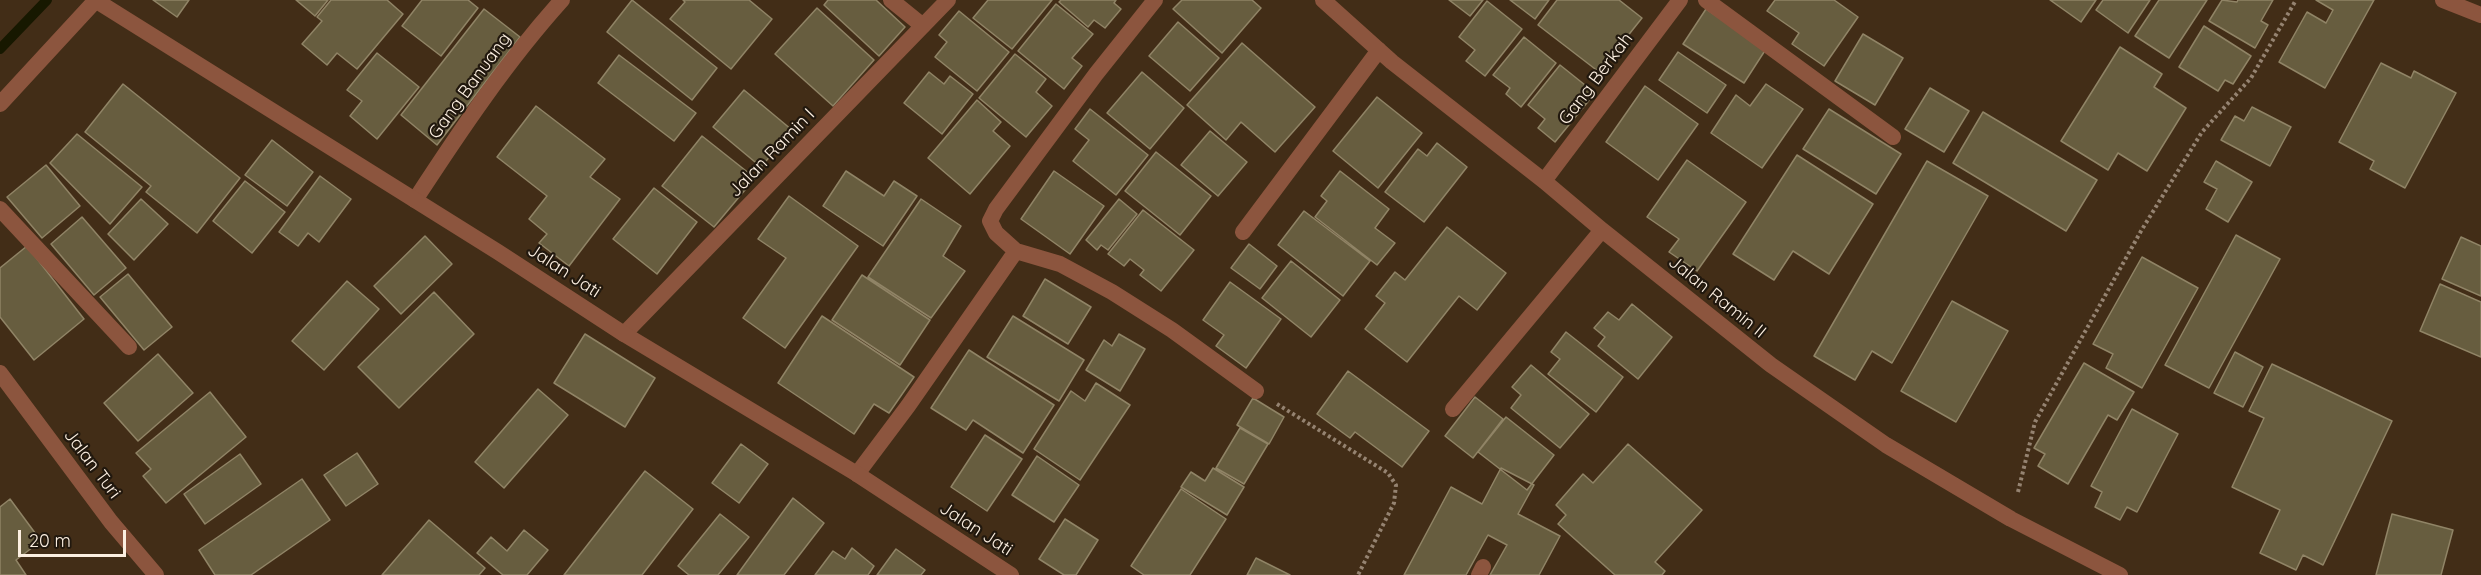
<!DOCTYPE html>
<style>
body{margin:0}
#map{position:relative;width:2481px;height:575px;overflow:hidden;background:#422d17;font-family:Quicksand,sans-serif}
canvas{display:block}
.scale{position:absolute;left:18px;top:530px;width:108px;height:27px;box-sizing:border-box;border:3px solid #fcefe1;border-top:0;padding-left:8px;font-size:18px;line-height:21px;white-space:nowrap;color:#fcefe1;-webkit-text-stroke:4px #21180e;paint-order:stroke}
</style>
<div id="map">
<canvas width="2481" height="575"></canvas>
<div class="scale">20 m</div>
</div>
<script>
const context = document.querySelector('canvas').getContext('2d');
context.lineJoin = 'round';
function trace(path, color, width, dash) { context.strokeStyle = color; context.lineWidth = width; context.lineCap = dash ? 'butt' : 'round'; context.setLineDash(dash || []); context.stroke(path); }
function fill(path, color) { context.fillStyle = color; context.fill(path, 'evenodd'); }
function drawText(font, color, halo, rows, align = 'center') {
  context.font = font + ' Quicksand,sans-serif'; context.lineWidth = 4.5; context.setLineDash([]); context.textBaseline = 'middle'; context.strokeStyle = halo; context.fillStyle = color; for (const [text, x, y, turn = 0] of rows) {
    context.save(); context.translate(x, y); context.rotate((+turn || 0) * Math.PI / 180); context.textAlign = isNaN(turn) ? turn : align; if (halo) context.strokeText(text, 0, 0); context.fillText(text, 0, 0); context.restore();
  }
}
const stream = new Path2D(`
 M0 49 47 0`);
const building = new Path2D(`
 M153 0H189L177 17Z
 M296 0H328L315 16Z
 M331 0H387L403 14 357 69 337 53 327 65 302 44 322 21 317 17Z
 M422 0H468L478 8 441 56 402 26Z
 M632 0 717 68 692 100 607 32Z
 M683 0H749L772 19 731 69 670 19 685 2Z
 M828 0H876L905 27 879 56 824 5Z
 M988 0H1052L1012 49 973 18Z
 M1061 0H1116L1114 3 1121 9 1105 28 1094 20 1088 27 1059 2Z
 M1182 0H1252L1261 8 1222 53 1173 9Z
 M1449 0H1483L1470 16Z
 M1510 0H1549L1535 19Z
 M1557 0H1619L1642 18 1599 72 1538 25Z
 M1775 0H1834L1858 17 1824 66 1792 44 1799 33 1767 11Z
 M2050 0H2096L2081 22Z
 M2103 0H2150L2128 33 2096 10Z
 M2159 0H2207L2169 58 2135 36Z
 M2222 0 2237 2 2238 0H2273L2261 21 2268 25 2255 48 2209 21Z
 M2316 0H2374L2325 88 2279 62 2307 12 2326 23 2333 10Z
 M1487 1 1522 29 1485 76 1466 61 1475 50 1459 37Z
 M1056 4 1093 34 1072 58 1082 66 1064 89 1018 51Z
 M817 8 874 60 833 106 775 54Z
 M484 9 520 37 437 145 401 115Z
 M1706 9 1766 49 1744 83 1683 44Z
 M959 11 1009 52 977 91 935 57 947 42 939 35Z
 M1178 22 1219 58 1190 91 1149 56Z
 M2204 26 2251 56 2233 84 2225 80 2218 91 2179 67Z
 M1863 34 1903 58 1875 105 1835 81Z
 M1524 37 1556 63 1521 107 1506 94 1510 88 1493 75Z
 M1242 43 1315 107 1275 152 1241 122 1226 140 1187 105Z
 M2120 47 2162 74 2154 87 2186 108 2147 171 2118 153 2108 170 2061 141Z
 M1678 52 1726 85 1707 113 1659 80Z
 M377 53 419 87 377 139 350 116 362 101 347 90Z
 M1015 54 1046 79 1036 92 1052 106 1026 137 979 98Z
 M619 55 696 113 674 141 598 83Z
 M2381 63 2411 78 2414 71 2456 93 2405 188 2370 169 2374 161 2339 142Z
 M1560 65 1595 93 1555 142 1538 128 1545 119 1528 105Z
 M929 72 944 84 950 76 973 94 942 134 904 103Z
 M1142 72 1184 108 1150 149 1107 113Z
 M123 84 240 178 197 233 146 192 151 186 85 132Z
 M1766 84 1803 109 1762 168 1711 133 1736 95 1750 106Z
 M1645 86 1698 124 1658 180 1606 142Z
 M1930 88 1969 111 1944 152 1905 129Z
 M744 90 792 130 761 167 713 127Z
 M1377 97 1422 133 1378 188 1333 151Z
 M977 100 1001 122 993 131 1010 146 970 194 928 158Z
 M536 106 605 159 590 177 620 199 569 266 539 243 547 234 529 219 547 196 497 157Z
 M2252 107 2291 127 2270 166 2221 140 2235 116 2244 121Z
 M1090 109 1148 155 1116 195 1073 161 1089 140 1075 129Z
 M1829 109 1901 154 1876 194 1803 149Z
 M1983 112 2097 180 2066 231 1953 163Z
 M1210 131 1247 162 1218 196 1181 165Z
 M77 134 142 187 110 224 50 163Z
 M702 136 755 178 714 227 662 186Z
 M272 140 313 172 287 206 245 175Z
 M1437 143 1467 167 1424 222 1385 192 1418 149 1427 156Z
 M1156 152 1211 196 1180 235 1125 191Z
 M1797 155 1873 204 1829 274 1793 251 1774 280 1733 254Z
 M1687 160 1746 202 1697 271 1669 252 1679 239 1647 217Z
 M1927 161 1988 196 1892 363 1872 351 1855 380 1814 356Z
 M2216 161 2252 182 2228 222 2206 209 2217 189 2204 182Z
 M46 165 80 206 42 238 7 197Z
 M846 171 884 196 894 181 917 196 883 246 823 206Z
 M1054 171 1104 206 1070 254 1021 219Z
 M1340 171 1389 209 1375 228 1395 243 1377 265 1315 217 1327 201 1321 196Z
 M320 176 351 199 319 242 308 233 298 246 279 232Z
 M245 181 285 212 252 253 213 221Z
 M654 188 697 222 657 274 613 239Z
 M789 196 858 246 785 348 743 318 786 258 758 239Z
 M141 199 168 224 134 260 108 234Z
 M921 199 961 226 943 256 965 271 931 318 868 277Z
 M1119 199 1137 214 1108 250 1101 245 1097 250 1086 240Z
 M1143 210 1194 250 1161 291 1140 275 1144 270 1130 259 1124 266 1108 254Z
 M1304 211 1370 261 1343 296 1278 245Z
 M82 217 126 268 94 295 51 244Z
 M1447 227 1506 273 1477 310 1459 296 1407 362 1365 329 1385 303 1376 296 1395 272 1405 280Z
 M2236 235 2280 259 2209 388 2165 365Z
 M425 236 452 264 401 314 374 286Z
 M2461 237 2481 246V296L2442 279Z
 M1249 244 1277 266 1260 289 1231 268Z
 M27 246 84 319 34 360 0 317V268Z
 M2142 257 2198 288 2142 388 2106 368 2113 354 2093 344Z
 M1291 261 1340 300 1311 337 1262 298Z
 M128 274 172 327 144 350 100 297Z
 M862 275 930 320 900 365 832 320Z
 M1045 279 1091 307 1068 344 1023 316Z
 M347 281 379 309 324 370 292 341Z
 M1230 282 1281 319 1246 368 1216 346 1224 335 1203 320Z
 M2440 284 2481 302V357L2420 331Z
 M434 292 474 334 399 408 358 367Z
 M1952 301 2008 331 1956 422 1901 391Z
 M1632 304 1672 337 1638 379 1598 346 1605 337 1594 328 1608 312 1619 320Z
 M822 316 914 377 889 413 874 404 854 434 778 383Z
 M1013 316 1084 360 1059 401 987 357Z
 M1566 332 1623 377 1596 412 1548 374 1560 359 1551 352Z
 M585 334 655 378 625 427 554 383Z
 M1119 334 1145 349 1120 391 1086 370 1104 340 1112 346Z
 M969 350 1054 405 1023 453 973 420 966 430 931 408Z
 M2235 352 2263 367 2243 407 2214 393Z
 M158 354 193 393 138 441 104 403Z
 M2084 363 2134 392 2117 420 2108 415 2068 484 2038 466 2045 454 2034 448Z
 M2272 364 2392 421 2323 565 2303 555 2296 570 2260 553 2280 510 2232 487 2264 418 2249 411Z
 M1531 365 1589 414 1560 448 1511 408 1521 395 1512 387Z
 M1348 371 1429 431 1402 467 1355 432 1350 438 1317 414Z
 M1096 383 1130 405 1080 480 1034 449 1071 391 1085 401Z
 M538 389 568 415 504 488 475 462Z
 M210 392 246 437 166 503 143 476 151 469 136 453Z
 M1475 397 1503 419 1473 458 1445 436Z
 M1253 398 1284 417 1269 444 1237 425Z
 M2132 409 2178 434 2137 512 2127 507 2120 520 2095 507 2102 492 2091 486Z
 M1506 417 1554 455 1527 490 1478 452Z
 M1240 428 1268 444 1244 484 1216 468Z
 M985 435 1022 459 987 511 951 487Z
 M741 444 768 464 739 503 712 483Z
 M1628 444 1702 510 1655 562 1665 571 1662 575H1615L1558 524 1566 515 1556 505 1583 474 1593 483Z
 M357 453 378 484 346 506 324 475Z
 M240 454 261 484 205 524 184 494Z
 M1037 456 1079 485 1054 522 1012 495Z
 M1213 468 1244 487 1227 515 1181 487 1191 472 1205 481Z
 M1501 468 1534 485 1518 514 1560 536 1539 575H1490L1507 545 1488 535 1466 575H1404L1451 487 1482 504Z
 M645 471 693 509 642 575H564Z
 M302 479 330 520 251 575H215L199 550Z
 M1181 489 1226 519 1190 575H1144L1131 566Z
 M793 498 824 523 784 575H737Z
 M10 499 41 541 16 560 26 575H0V507Z
 M720 514 749 537 718 575H689L678 566Z
 M2392 514 2453 530 2441 575H2376Z
 M1065 519 1098 540 1076 575H1064L1039 559Z
 M429 520 485 568 479 575H382Z
 M524 530 548 550 527 575H503L477 553 491 537 507 551Z
 M852 548 874 566 868 575H815L833 551 845 559Z
 M896 549 925 570 921 575H877Z
 M1256 558 1290 575H1247Z`);
const path = new Path2D(`
 M1277 404 1388 473 1396 485 1394 503 1358 575
 M2018 492 2035 422 2086 330 2141 231 2202 132 2251 78 2296 0`);
const minor = new Path2D(`
 M891 0 923 26
 M1323 0 1392 62 1544 181 1602 230 1771 365 1886 445 2011 519 2120 575
 M1706 0 1893 137
 M1544 181 1680 0
 M415 200C460 131 507 61 562 0
 M0 209 129 347
 M1243 232 1379 50
 M1016 251 1060 264 1112 292 1172 330 1256 391
 M624 334 948 0
 M0 373 111 522 156 575
 M1453 409 1602 230
 M857 474 908 406 1016 251 996 233 990 221 996 209 1096 74 1155 0
 M1479 575 1483 567`);
const tertiary = new Path2D(`
 M95 0 498 252 624 334 857 474 1011 575
 M2443 0 2481 15
 M0 104 96 0`);
const streetNames = [
 ["Gang Berkah",1596,79,-53],
 ["Gang Banuang",470,86,-54],
 ["Jalan Ramin I",772,153,-46],
 ["Jalan Jati",564,271,33],
 ["Jalan Ramin II",1717,297,39],
 ["Jalan Turi",92,464,53],
 ["Jalan Jati",976,529,33]
];
trace(stream, '#171800', 10);
fill(building, '#675d3f');
trace(building, '#908466', 1.5);
trace(path, '#958371', 4, [3, 3]);
trace(minor, '#8c553e', 16);
trace(tertiary, '#8c553e', 16);
drawText('18px', '#fcefe1', '#21180e', streetNames);
</script>
